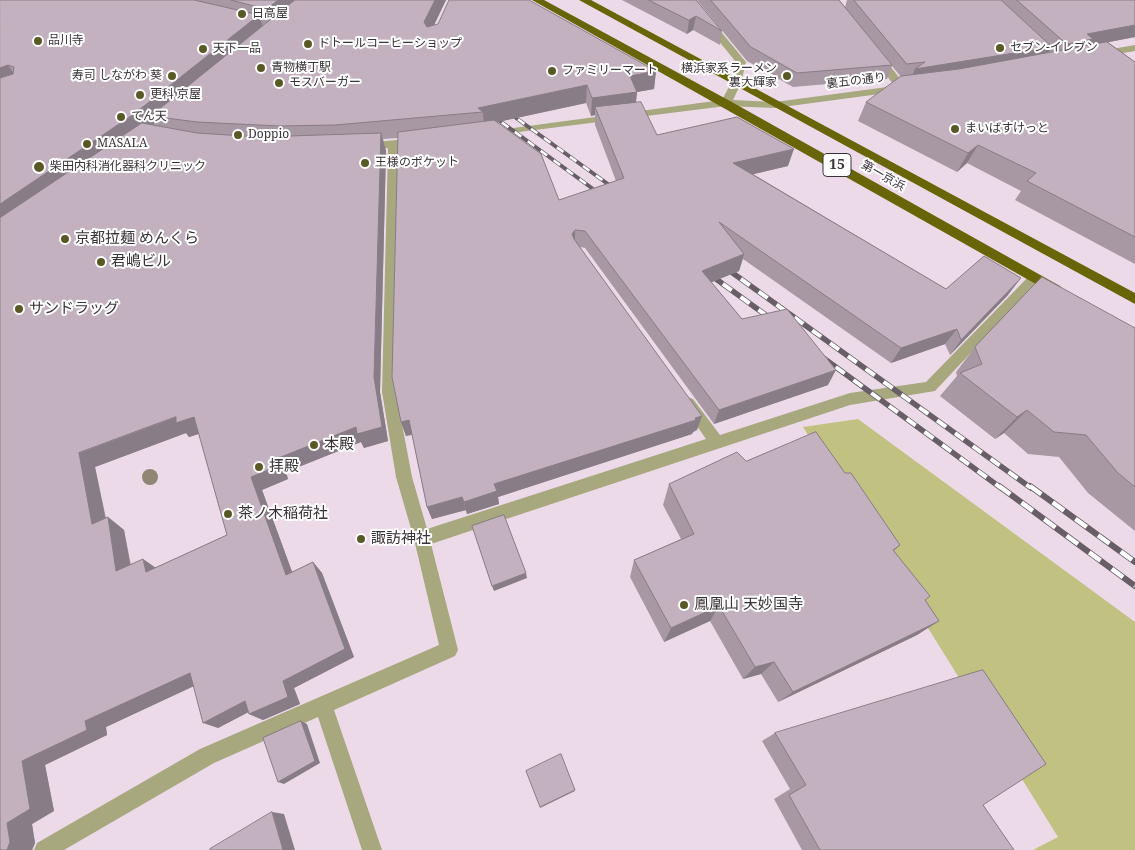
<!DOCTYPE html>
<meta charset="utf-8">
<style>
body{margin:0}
canvas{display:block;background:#eddae9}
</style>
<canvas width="1135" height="850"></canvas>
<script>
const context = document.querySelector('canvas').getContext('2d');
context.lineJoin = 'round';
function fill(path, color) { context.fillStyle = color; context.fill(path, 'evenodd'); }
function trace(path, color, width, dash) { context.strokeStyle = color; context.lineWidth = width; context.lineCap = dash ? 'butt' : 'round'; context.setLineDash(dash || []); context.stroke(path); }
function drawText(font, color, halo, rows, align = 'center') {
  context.font = font + ' "Noto Serif","Noto Sans JP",serif'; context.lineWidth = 4; context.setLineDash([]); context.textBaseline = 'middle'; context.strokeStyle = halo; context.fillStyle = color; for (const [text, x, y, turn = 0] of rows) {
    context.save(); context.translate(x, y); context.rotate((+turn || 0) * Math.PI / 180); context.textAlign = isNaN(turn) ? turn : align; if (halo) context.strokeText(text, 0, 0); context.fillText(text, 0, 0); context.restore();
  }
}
const green = new Path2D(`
 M858 419 1135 622V850H1033L1058 837 803 427Z`);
const lane = new Path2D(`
 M878 55 882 56 906 86V90H898L874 60 873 58Z`);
const street = new Path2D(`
 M685 0H695L746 62 741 83 733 100 775 102 902 85 907 88 902 91 775 108 726 106 487 136 485 134 491 131 722 100 731 83 736 62Z
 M1135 45V51L1100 57 1095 54 1100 51Z
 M418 138 422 140V144L400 147 396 392 412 477 427 529 706 439 681 403 683 399 688 397 693 399 720 435 850 393 926 382 1030 275H1040L1041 278 935 391 850 405 431 544 458 650 455 656 334 710 382 850H362L318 717 214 763 64 850H34L37 843 200 749 439 645 414 539 396 477 382 392 388 148 364 151 358 147 364 143Z`);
const highway = new Path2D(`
 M532 0H544L730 101 1060 286 1062 289 1060 292H1050Z
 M579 0H591L1135 293V304Z`);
const railFar2 = new Path2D(`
 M505 110 619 192
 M489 113 604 197`);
const railFar1 = new Path2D(`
 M723 266 1031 488
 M705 271 774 321
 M818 354 1001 488`);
const rail = new Path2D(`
 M999 486 1135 586
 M1030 486 1135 562`);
const trees = [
 [150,477]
];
const wall = new Path2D(`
 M0 0H446L434 25 656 71 654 89 637 92 636 102 657 135 788 166 753 174 946 289 1008 295 950 355 945 344 891 363 743 259 739 271 711 282 742 319 828 385 714 424 585 248 580 247 697 430 693 432 692 434 498 497 499 504 467 514 466 510 432 519 427 507 412 435 406 436 401 422 398 138 383 139 386 151 380 392 388 441 364 448 361 442 286 472 288 479 262 490 292 572 313 562 322 573 354 657 294 688 300 704 263 720 249 714V712L218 728 193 686 106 727 107 735 45 765 54 811 32 824 35 843 32 850ZM586 103 591 116 595 115V125L616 181 559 200 497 122ZM186 433 189 437 199 434 227 535 155 568 143 559 131 565 124 530 108 517 106 518 95 467Z
 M622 0H696L722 31 720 45 693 30 687 34Z
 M697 0H839L845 7 847 0H1135V37L1108 42 1135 62V264L1015 200 1021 191 967 163 957 172 858 121 866 102 901 77 892 66 887 79 793 87 747 61Z
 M1135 328V531L1088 493 1059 457 1028 454 1004 433 995 439 940 396 957 376 956 372 975 347Z
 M746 461 845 473 900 545 894 551 939 621 917 635 778 702 761 674 743 679 710 621 664 642 630 577 634 560 681 539 663 505 669 484Z
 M775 733 983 805 1014 850H802L774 799 790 789 762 741Z`);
const shadedWall = new Path2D(`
 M278 0H306L273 27 267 9Z
 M435 0H446L427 40 424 22Z
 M259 15 265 33 151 116 155 123 145 132 0 232V204Z
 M696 16 693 30 687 34 689 20Z
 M1135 25V37L1089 46 1058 58 1067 44 1087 34Z
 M1052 47 1043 60 909 83 915 69Z
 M8 65 20 83 0 90V68Z
 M656 71 654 89 637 92 635 110 595 107V115L591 116 592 98 630 76Z
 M587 85 586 103 484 125 483 112 478 108Z
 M381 133 386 151 380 392 388 441 364 448 361 442 286 472 288 479 262 490 297 585 286 575 251 477 276 459Z
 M978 145 967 163 957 172 968 153Z
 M794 149 788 166 729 180 733 163Z
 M575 230V247L572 234Z
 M744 254 739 271 698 288 702 271Z
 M1021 278 1008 295 950 355 961 340Z
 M957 329 945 344 891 363 901 348Z
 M836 370 828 385 714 424 719 410Z
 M1027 410 1004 433 995 439 1017 417Z
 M702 416 697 430 693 432 692 434 498 497 499 504 467 514 464 502 494 484Z
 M176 417H194L207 431 189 437 186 433 95 467 109 536 92 524 79 453Z
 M409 420 414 434 406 436 401 422Z
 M462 497 466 510 432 519 427 507Z
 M108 517 124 530 133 581 116 571Z
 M143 559 159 570 146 572Z
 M313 562 322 573 354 657 294 688 300 704 263 720 249 714 283 681Z
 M526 573 527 578 494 591 492 586Z
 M719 606 710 621 664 642 671 628Z
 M939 621 917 635 778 702 793 692Z
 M774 662 761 674 743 679 755 667Z
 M190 673 205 681 106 727 107 735 45 765 54 811 32 824 35 843 32 850H7V823L22 761 85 721Z
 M245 701 258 707 218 728 203 723Z
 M301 721 307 724 320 763 284 784 278 782Z
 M575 790V791L540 808V807Z
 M272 812 284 814 295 850H283Z`);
const building = new Path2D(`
 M0 0H194L259 15 134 114 0 204V78L13 74 14 67 8 65 0 68Z
 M231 0H278L267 9Z
 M295 0H435L424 22 427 27 438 24 449 0H529L656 71 630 76 637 92 592 98 587 85 478 108 483 112 335 125 279 126 197 122 151 116Z
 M649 0H696L722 31 696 16 689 20Z
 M711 0H839L892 65 797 73 751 47Z
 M854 0H1001L1052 47 915 69 925 62 907 64Z
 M1017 0H1135V25L1087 34 1093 39 1067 44Z
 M1107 42 1135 62V237L1027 181 1036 173 978 145 968 153 866 102 901 76 959 69Z
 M641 102 657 135 737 117 794 149 733 163 946 289 984 256 1021 278 961 340 957 329 901 348 719 222 744 254 702 271 742 319 787 309 836 370 719 410 585 231 575 230 572 234 574 239 702 416 695 418 696 420 494 484 497 491 464 502 462 497 427 507 409 420 401 422 392 377 398 132 494 120 541 154 559 200 624 178 595 107Z
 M142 123 197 133 259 137 381 133 374 377 382 427 357 434 356 427 276 459 278 466 251 477 286 575 313 562 345 649 283 681 288 697 249 714 245 701 203 723 190 673 85 721 87 730 22 761 30 809 7 823 10 842 7 850H0V218ZM176 417V423L194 417 227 535 146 572 143 559 116 571 108 517 92 524 79 453Z
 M1042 277 1135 328V487L1118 473 1086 435 1054 432 1027 410 1017 417 960 373 982 364 975 347Z
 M816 432 845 473H851L900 545 893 550 930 596 925 600 939 621 793 692 774 662 755 667 719 606 671 628 634 560 694 534 669 484 737 452 746 461Z
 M504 515 526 573 492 586 472 526Z
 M983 670 1046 764 983 805 1014 850H820L789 795 806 785 775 733Z
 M301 721 315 761 278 782 263 738Z
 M561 754 575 790 540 807 526 771Z
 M272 812 283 850H210V849Z`);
const markers = [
 [242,14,5,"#5a5926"],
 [38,41,5,"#5a5926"],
 [308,44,5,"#5a5926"],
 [1000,48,5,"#5a5926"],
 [203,49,5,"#5a5926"],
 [261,68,5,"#5a5926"],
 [552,71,5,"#5a5926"],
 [172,76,5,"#5a5926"],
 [787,76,5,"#5a5926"],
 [279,83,5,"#5a5926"],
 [140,95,5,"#5a5926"],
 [121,117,5,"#5a5926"],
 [955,129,5,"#5a5926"],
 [238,135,5,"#5a5926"],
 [87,144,5,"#5a5926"],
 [365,163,5,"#5a5926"],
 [39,167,6,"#5a5926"],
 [65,239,5,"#5a5926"],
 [101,262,5,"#5a5926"],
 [19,309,5,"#5a5926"],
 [314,445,5,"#5a5926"],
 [259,467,5,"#5a5926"],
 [228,514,5,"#5a5926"],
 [361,539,5,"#5a5926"],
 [684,605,5,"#5a5926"]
];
const farPoinames = [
 ["日高屋",252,14],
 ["品川寺",48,41],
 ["ドトールコーヒーショップ",318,44],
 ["セブン-イレブン",1010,48],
 ["天下一品",213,49],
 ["青物横丁駅",271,68],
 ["横浜家系ラーメン",777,69,"right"],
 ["裏大輝家",777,83,"right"],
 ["ファミリーマート",562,71],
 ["寿司 しながわ 葵",162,76,"right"],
 ["モスバーガー",289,83],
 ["更科 京屋",150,95],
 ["てん天",131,117],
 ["まいばすけっと",965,129],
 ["Doppio",248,135],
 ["MASALA",97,144],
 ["王様のポケット",375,163],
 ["柴田内科消化器科クリニック",50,167]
];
const farStreetnames = [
 ["裏五の通り",856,81,-7],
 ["第一京浜",883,176,30]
];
const shields = [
 [837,165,28]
];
const shieldNames = [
 ["15",837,165]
];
const poiNames = [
 ["京都拉麺 めんくら",75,239],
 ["君嶋ビル",111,262],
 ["サンドラッグ",29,309],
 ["本殿",324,445],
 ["拝殿",269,467],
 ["茶ノ木稲荷社",238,514],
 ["諏訪神社",371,539],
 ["鳳凰山 天妙国寺",694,605]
];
fill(green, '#c1c182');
fill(lane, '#a8a87e');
fill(street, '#a8a87e');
fill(highway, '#676507');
trace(railFar2, '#685e66', 4);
trace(railFar1, '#685e66', 5.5);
trace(rail, '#685e66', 6);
trace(railFar2, '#fff', 2.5, [8]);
trace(railFar1, '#fff', 4, [11]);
trace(rail, '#fff', 4.5, [14]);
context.fillStyle = '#8f8674';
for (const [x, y] of trees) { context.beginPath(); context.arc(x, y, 8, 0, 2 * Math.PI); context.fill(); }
fill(wall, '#a898a4');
fill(shadedWall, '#887c86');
fill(building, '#c3b1bf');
trace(building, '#887c86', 1);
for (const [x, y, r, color] of markers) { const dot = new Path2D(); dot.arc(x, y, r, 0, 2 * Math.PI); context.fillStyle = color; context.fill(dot); trace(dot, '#fff', 2); }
drawText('12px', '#393237', '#fff', farPoinames, 'left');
drawText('12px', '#393237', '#fff', farStreetnames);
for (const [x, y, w] of shields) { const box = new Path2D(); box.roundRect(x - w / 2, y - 11.5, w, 23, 4); context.fillStyle = '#fff'; context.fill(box); trace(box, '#393237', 1); }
drawText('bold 14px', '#393237', null, shieldNames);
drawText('15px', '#393237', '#fff', poiNames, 'left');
</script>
